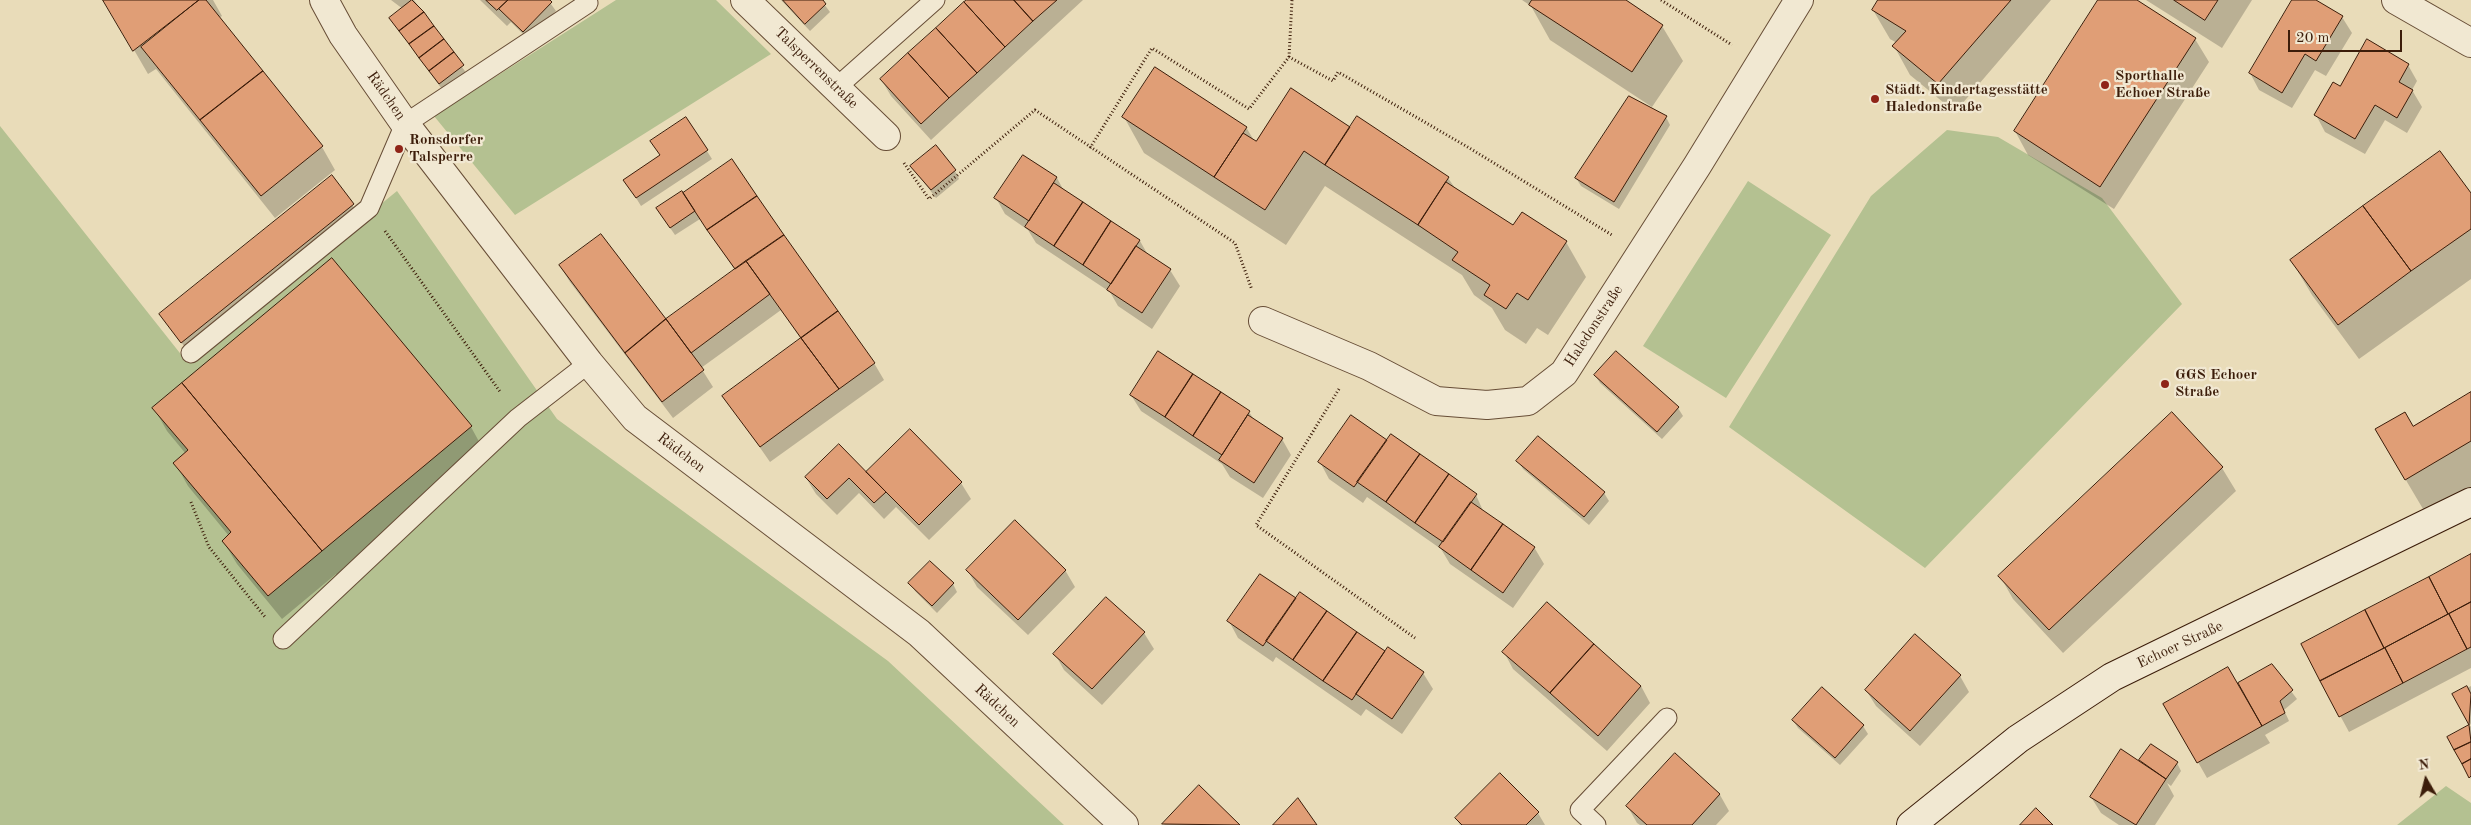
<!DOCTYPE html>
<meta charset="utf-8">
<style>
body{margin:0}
#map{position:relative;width:2471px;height:825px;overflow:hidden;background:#e9dcb9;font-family:"Old Standard TT",serif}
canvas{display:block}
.north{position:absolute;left:2401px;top:755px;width:50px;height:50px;-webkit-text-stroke:4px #f1e8d2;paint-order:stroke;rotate:352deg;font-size:14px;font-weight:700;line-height:20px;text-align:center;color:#3c1d0a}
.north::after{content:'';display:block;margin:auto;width:18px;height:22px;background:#3c1d0a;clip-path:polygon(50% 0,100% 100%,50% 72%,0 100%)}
.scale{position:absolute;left:2288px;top:30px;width:114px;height:22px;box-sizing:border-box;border:2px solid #3c1d0a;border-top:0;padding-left:6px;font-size:15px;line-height:18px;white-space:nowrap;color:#3c1d0a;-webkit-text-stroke:4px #f1e8d2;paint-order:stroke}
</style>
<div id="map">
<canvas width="2471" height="825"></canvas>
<div class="north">N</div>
<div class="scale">20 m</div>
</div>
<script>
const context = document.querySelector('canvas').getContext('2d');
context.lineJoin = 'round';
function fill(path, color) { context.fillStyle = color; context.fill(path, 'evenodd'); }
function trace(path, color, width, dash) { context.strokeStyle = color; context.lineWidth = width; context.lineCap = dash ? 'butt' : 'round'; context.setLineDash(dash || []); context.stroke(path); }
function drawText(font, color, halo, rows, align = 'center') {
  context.font = font + ' "Old Standard TT",serif'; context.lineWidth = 4.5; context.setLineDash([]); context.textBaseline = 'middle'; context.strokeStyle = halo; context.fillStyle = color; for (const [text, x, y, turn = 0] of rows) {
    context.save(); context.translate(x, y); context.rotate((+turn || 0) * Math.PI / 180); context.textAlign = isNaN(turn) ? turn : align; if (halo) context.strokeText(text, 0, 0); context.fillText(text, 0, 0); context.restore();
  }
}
const green = new Path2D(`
 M616 0H716L771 54 515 215 434 116Z
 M0 126 187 362 397 191 557 419 888 661 1064 825H0Z
 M1947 130 1998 137 2102 198 2182 304 1925 568 1729 427 1871 196Z
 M1748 181 1831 235 1726 398 1643 346Z
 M2446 786 2471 803V825H2397Z`);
const shadow = new Path2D(`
 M105 0H213L222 16 219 18 322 147 335 170 275 218 156 69 148 74Z
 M391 0H414L467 74 444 92 390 18 403 9Z
 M480 0H548L556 11 528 39 511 22 507 26Z
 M781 0H821L830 12 810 31Z
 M968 0H1083L931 140 891 96 881 79Z
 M1522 0H1624L1662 26 1683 61 1652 107 1550 40 1531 6Z
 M1880 0H2051L1955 112 1910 75 1894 46 1897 43 1890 39 1873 10Z
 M2100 0H2135L2195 39 2209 62 2114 209 2028 155 2015 131Z
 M2146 0H2252L2222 48Z
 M2294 0H2314L2342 17 2352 33 2326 76 2315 70 2292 108 2259 90 2250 73Z
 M2408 65 2417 81 2412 90 2422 107 2407 133 2385 120 2365 154 2325 132 2316 115 2340 88Z
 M1124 117 1246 127 1256 144 1350 129 1448 178 1455 188 1514 227 1566 242 1586 277 1548 335 1537 328 1526 344 1505 330 1492 308 1474 295 1462 275 1325 186 1286 245 1144 153Z
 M1666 117 1670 125 1619 209 1581 186 1576 178Z
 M686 118 712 159 641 206 630 188 661 156Z
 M1023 157 1057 178 1064 191 1140 241 1148 255 1170 270 1180 286 1152 329 1118 306 1110 292 1036 243 1028 230 1005 214 996 198Z
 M912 167 955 171 959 179 936 198Z
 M331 177 358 213 187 350 160 314Z
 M682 192 874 363 884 380 770 462 724 396 801 339 781 310 701 368 713 387 673 418 570 282 560 266 666 321 735 270 700 219 675 235 662 216Z
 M2471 195V279L2359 359 2312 295 2291 260Z
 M332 260 471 427 487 456 339 579 336 574 282 619 237 564 223 541 229 536 188 486 175 463 186 454 167 431 154 408Z
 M1595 375 1678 408 1683 416 1662 439 1600 383Z
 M2471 394V488L2426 514 2397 465Z
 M1131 395 1249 412 1255 421 1282 439 1291 455 1263 498 1230 477 1222 464 1141 411Z
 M2172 414 2222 468 2236 491 2063 653 2013 599 2000 576Z
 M910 431 961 483 971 499 929 540 896 507 884 519 859 493 837 515 816 494 806 478 866 474Z
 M1387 441 1476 495 1484 513 1534 547 1544 564 1513 608 1450 564 1441 549 1367 497 1363 503 1329 479 1320 462Z
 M1518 461 1604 493 1609 501 1589 525 1523 469Z
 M2471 556V668L2349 732 2302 645Z
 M1065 570 1075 587 1028 635 977 587 968 571Z
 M910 583 953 584 957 592 937 613 915 591Z
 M1300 594 1385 652 1423 673 1433 689 1402 734 1366 709 1361 716 1276 657 1273 662 1238 638 1229 621 1297 600Z
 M1106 598 1144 633 1154 649 1102 705 1064 670 1055 654Z
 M1504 652 1641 686 1650 703 1607 751 1513 669Z
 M2272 666 2297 699 2284 710 2289 721 2265 735 2270 743 2207 778 2165 704 2254 714Z
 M1960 676 1969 692 1920 746 1876 706 1866 690Z
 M2471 686V725L2454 695Z
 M1822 689 1863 726 1868 734 1840 765 1798 728 1793 720Z
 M2471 726V779L2449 738Z
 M1675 755 1720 795 1729 811 1716 825H1640L1637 823 1628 807Z
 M2141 760 2177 763 2181 771 2171 786 2167 783 2174 796 2155 825H2119L2101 813 2091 797 2144 766Z
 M1199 787 1238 825H1164Z
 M1538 813 1545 825H1460L1456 818Z`);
const building = new Path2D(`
 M103 0H199L133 51Z
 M199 0H206L263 71 200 120 141 47Z
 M412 0 424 12 399 31 389 18Z
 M486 0H508L497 10Z
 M508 0H550L552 2 523 32 499 9Z
 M783 0H823L826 4 805 24Z
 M967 0H1014L1033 21 1005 47 964 2Z
 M1014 0H1057L1033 21Z
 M1532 0H1626L1663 25 1632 72 1529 5Z
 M1878 0H2011L1938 84 1892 46 1906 31 1872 10Z
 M2098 0H2137L2196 38 2100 187 2014 131Z
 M2174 0H2218L2205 20Z
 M2292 0H2316L2343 16 2316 61 2305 54 2282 93 2249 73Z
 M964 2 1005 47 977 73 936 28Z
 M424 12 434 26 409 44 399 31Z
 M434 26 444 39 419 58 409 44Z
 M936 28 977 73 949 98 908 53Z
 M444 39 454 52 429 71 419 58Z
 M2367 39 2409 64 2399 82 2413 90 2397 118 2375 105 2355 139 2314 115 2333 82 2340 86Z
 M454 52 464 65 439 84 429 71Z
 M908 53 949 98 921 124 880 79Z
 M1155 67 1247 127 1214 177 1122 117Z
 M263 71 323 146 261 196 200 120Z
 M1291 88 1350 127 1325 165 1304 151 1265 210 1214 177 1243 133 1256 141Z
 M1629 96 1667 116 1614 202 1575 178Z
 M1357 116 1449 177 1418 225 1325 165Z
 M686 117 708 150 636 198 623 180 660 155 650 141Z
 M936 145 956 170 931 190 910 166Z
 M2440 151 2471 193V229L2411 271 2363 206Z
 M1023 155 1057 177 1029 221 994 198Z
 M732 159 757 196 707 230 683 193Z
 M332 175 354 204 181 343 159 314Z
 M1446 182 1513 225 1522 212 1567 241 1528 300 1517 293 1506 309 1484 295 1490 285 1452 260 1458 252 1418 225Z
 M1054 183 1083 202 1054 246 1025 227Z
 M682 191 695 211 670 228 656 208Z
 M757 196 784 235 735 269 707 230Z
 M1083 202 1111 221 1083 265 1054 246Z
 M2363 206 2411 271 2338 325 2290 260Z
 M1111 221 1140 240 1111 284 1083 265Z
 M601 234 666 319 625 353 559 265Z
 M784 235 838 311 801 338 746 261Z
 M1136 246 1171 269 1142 313 1107 290Z
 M332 258 472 426 322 551 182 383Z
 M746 261 770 294 691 353 666 319Z
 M838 311 875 363 839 389 801 338Z
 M666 319 704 370 662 402 625 353Z
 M801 338 839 389 760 447 722 396Z
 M1158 351 1193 374 1165 417 1130 395Z
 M1616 351 1679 407 1657 432 1594 375Z
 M1193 374 1221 392 1193 436 1165 417Z
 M182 383 322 551 268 596 222 541 231 532 173 463 188 450 152 408Z
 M1221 392 1250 411 1222 455 1193 436Z
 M2471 392V441L2405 480 2375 429 2405 412 2413 426Z
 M2172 412 2223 467 2049 630 1998 576Z
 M1248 415 1283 438 1254 483 1219 460Z
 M1351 415 1387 440 1354 487 1318 462Z
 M910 429 962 482 919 525 866 472Z
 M1391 434 1420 454 1386 502 1357 482Z
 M1538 436 1605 492 1584 517 1516 461Z
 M839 444 886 492 874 503 849 478 827 499 805 477Z
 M1420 454 1449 474 1415 523 1386 502Z
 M1449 474 1477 494 1443 542 1415 523Z
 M1471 502 1503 524 1471 570 1439 547Z
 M1015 520 1066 570 1018 620 966 570Z
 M1503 524 1535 547 1503 593 1471 570Z
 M2471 554V602L2448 614 2429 577Z
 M930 561 954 583 932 606 908 583Z
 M1260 574 1296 598 1263 646 1227 621Z
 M2429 577 2448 614 2384 648 2365 610Z
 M1300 592 1327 611 1293 660 1266 641Z
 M1106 597 1145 632 1092 689 1053 654Z
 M1547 602 1594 644 1550 693 1502 652Z
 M2471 602V647L2467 649 2449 614Z
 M2365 610 2384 648 2320 681 2301 644Z
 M1327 611 1357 632 1323 681 1293 660Z
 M2449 614 2467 649 2403 683 2385 648Z
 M1357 632 1385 651 1352 700 1323 681Z
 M1915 634 1961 675 1910 731 1865 690Z
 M1594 644 1641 686 1598 736 1550 693Z
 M1388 647 1424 672 1392 719 1356 694Z
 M2385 648 2403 683 2339 717 2320 681Z
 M2272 664 2293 690 2280 701 2285 713 2262 726 2238 683Z
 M2228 667 2262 726 2197 763 2163 704Z
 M2467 686 2471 694 2469 725 2452 694Z
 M1822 687 1864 725 1835 758 1792 720Z
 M2469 725 2471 742 2454 750 2447 737Z
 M2471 742V759L2462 764 2454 750Z
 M2151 744 2178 762 2166 779 2139 760Z
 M2121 749 2166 779 2136 825 2090 797Z
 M1675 753 1720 794 1692 825H1647L1626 806Z
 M2471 759V776L2469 778 2462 764Z
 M1500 773 1539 812 1526 825H1462L1455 818Z
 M1199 785 1240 825 1162 824Z
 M1298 798 1317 825H1273Z
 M2036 808 2053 825H2020Z`);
const path = new Path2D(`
 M1661 0 1732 45
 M1289 57 1292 0
 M1090 148 1152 48 1249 109 1289 57 1333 81 1338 72 1466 146 1612 235
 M904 163 929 199 1035 110 1235 243 1252 290
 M385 231 501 393
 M1339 389 1256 525 1415 638
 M191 502 209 547 265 617`);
const lane = new Path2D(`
 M837 87 935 0
 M191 353 369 208 405 124 588 3 585 0
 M283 639 518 418 589 363
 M1596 825 1580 810 1667 718`);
const street = new Path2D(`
 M324 0 343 35 405 124 589 363 635 418 919 633 1124 825
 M745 0 886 136
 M2396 0 2471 43
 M1263 321 1369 366 1436 401 1487 405 1528 401 1564 373 1697 166 1799 0`);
const secondary = new Path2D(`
 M1911 825 2018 739 2112 677 2471 502`);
const markers = [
 [2105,85,5,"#8f2418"],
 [1875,99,5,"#8f2418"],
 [399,149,5,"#8f2418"],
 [2165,384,5,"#8f2418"]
];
const streetNames = [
 ["Talsperrenstraße",816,68,44],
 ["Rädchen",386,96,55],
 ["Haledonstraße",1594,326,-57],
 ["Rädchen",681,453,37],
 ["Echoer Straße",2180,645,-25],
 ["Rädchen",997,706,43]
];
const poiNames = [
 ["Sporthalle",2115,76],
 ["Echoer Straße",2115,93],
 ["Städt. Kindertagesstätte",1885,90],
 ["Haledonstraße",1885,107],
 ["Ronsdorfer",409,140],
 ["Talsperre",409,157],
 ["GGS Echoer",2175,375],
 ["Straße",2175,392]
];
fill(green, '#b4c191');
fill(shadow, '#0003');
fill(building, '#e09e76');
trace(building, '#3c1d0a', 1);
trace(lane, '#674d36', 21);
trace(street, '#674d36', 30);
trace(secondary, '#3c1d0a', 30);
trace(path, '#3c1d0a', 3, [1, 2.5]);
trace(lane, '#f1e8d2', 19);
trace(street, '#f1e8d2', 28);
trace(secondary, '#f1e8d2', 28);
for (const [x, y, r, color] of markers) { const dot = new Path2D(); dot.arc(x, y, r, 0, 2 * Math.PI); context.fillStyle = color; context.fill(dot); trace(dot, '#f1e8d2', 2); }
drawText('15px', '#3c1d0a', '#f1e8d2', streetNames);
drawText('bold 15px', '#3c1d0a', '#f1e8d2', poiNames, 'left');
</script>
